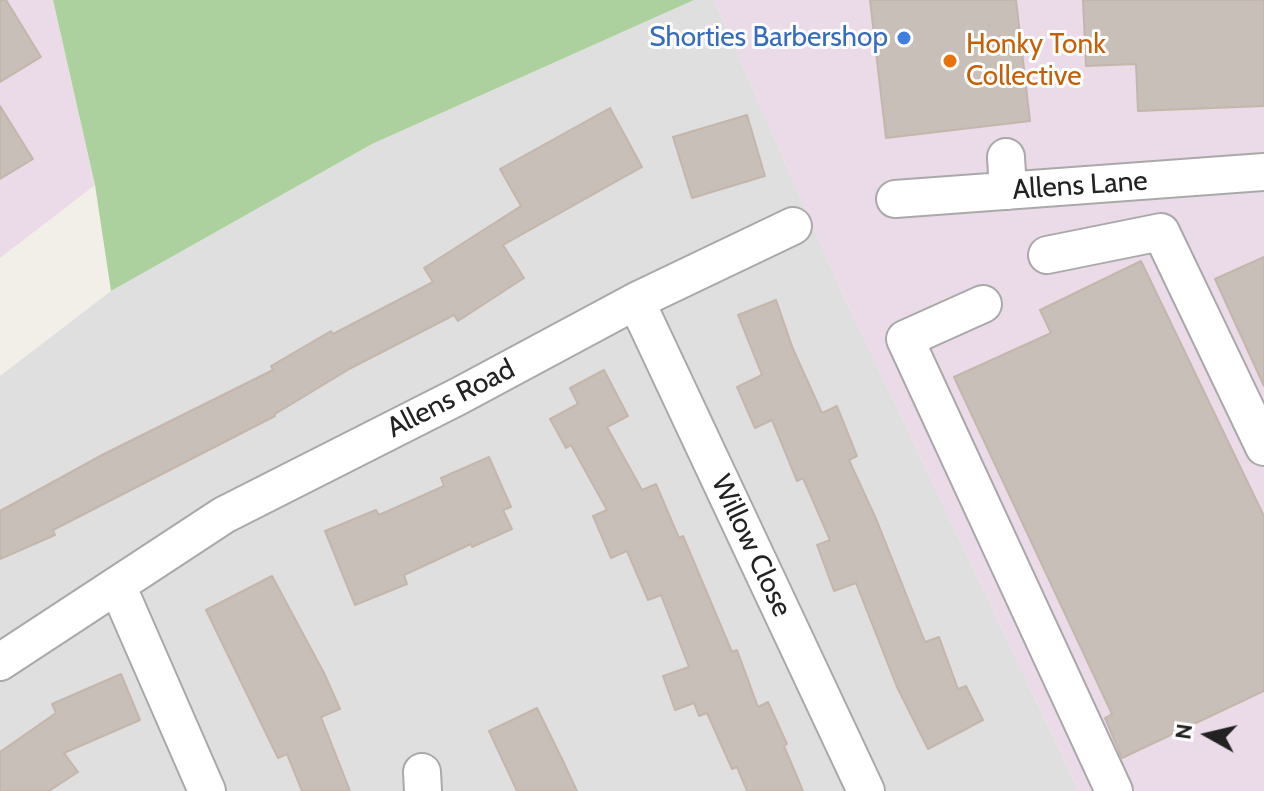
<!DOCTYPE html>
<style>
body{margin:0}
#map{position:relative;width:1264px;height:791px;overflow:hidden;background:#f2efe9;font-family:Cabin,sans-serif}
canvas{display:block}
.north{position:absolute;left:1168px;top:695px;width:80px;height:80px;-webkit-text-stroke:6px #fff;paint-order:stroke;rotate:278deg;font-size:22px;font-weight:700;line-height:32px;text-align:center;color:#222}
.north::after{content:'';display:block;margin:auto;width:28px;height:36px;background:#222;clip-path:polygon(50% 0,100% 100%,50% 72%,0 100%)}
</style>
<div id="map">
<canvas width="1264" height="791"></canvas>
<div class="north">N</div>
</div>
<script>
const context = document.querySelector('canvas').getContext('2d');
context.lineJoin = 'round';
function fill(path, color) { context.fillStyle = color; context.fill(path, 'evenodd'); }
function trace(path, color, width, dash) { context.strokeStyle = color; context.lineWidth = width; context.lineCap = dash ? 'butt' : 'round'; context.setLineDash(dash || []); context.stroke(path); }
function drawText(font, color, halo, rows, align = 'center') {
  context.font = font + ' Cabin,sans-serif'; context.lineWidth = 6; context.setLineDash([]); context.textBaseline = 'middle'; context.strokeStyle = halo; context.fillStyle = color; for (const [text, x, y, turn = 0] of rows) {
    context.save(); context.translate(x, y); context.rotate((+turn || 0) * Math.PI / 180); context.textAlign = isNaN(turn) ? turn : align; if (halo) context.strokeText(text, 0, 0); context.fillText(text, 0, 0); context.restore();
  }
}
const residential = new Path2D(`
 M694 0H714L837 281 1079 791H0V376L111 291 372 144Z`);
const industrial = new Path2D(`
 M0 0H53L95 185 0 258Z
 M714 0H1264V791H1079L837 281Z`);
const forest = new Path2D(`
 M53 0H694L372 144 111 291 95 185Z`);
const building = new Path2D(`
 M0 0H6L41 57 0 82Z
 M870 0H1016L1030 121 886 138Z
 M1083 0H1264V106L1138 111 1136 64 1086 66Z
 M0 106 33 159 0 179Z
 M610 108 642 167 503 245 524 278 458 321 454 315 351 368 275 414V416L53 530 55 535 0 559V511L102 455 273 370 271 366 331 331 333 334 433 282 424 268 521 206 500 169Z
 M747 115 765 176 692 198 673 137Z
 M1264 257V386L1215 279Z
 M1141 261 1264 516V691L1122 758 1105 718 1112 714 954 377 1051 333 1040 310Z
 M776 300 793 349 822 413 837 406 857 456 849 460 877 521 925 642 939 637 958 689 966 686 983 720 928 749 897 687 856 583 834 591 817 545 830 540 803 478 797 481 772 420 755 428 737 387 762 375 738 315Z
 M604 370 628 416 607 427 642 490 656 484 679 538 683 536 732 652 737 650 758 707 768 702 787 744 784 746 803 791H747L737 767 732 769 707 713 699 716 694 703 675 710 663 676 689 667 661 595 648 600 627 551 611 558 593 516 607 510 571 445 566 448 550 419 578 404 570 388Z
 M489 457 511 507 503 510 512 529 472 547 471 544 404 575 407 584 355 605 325 531 376 510 379 515 444 486 441 478Z
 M272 576 324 673 340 709 321 717 350 791H302L287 754 278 758 206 610Z
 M121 674 140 720 64 753 78 772 49 791H0V752L56 713 52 704Z
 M537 708 563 761 577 791H517L489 731Z`);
const minor = new Path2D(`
 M1006 157 1008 191
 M895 199 1264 172
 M1047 255 1161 232 1264 447
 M636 301 866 791
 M983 304 905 339 1114 791
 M117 585 207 791
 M0 662 224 515 459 396 636 301 793 226
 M422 772 423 791`);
const markers = [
 [904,38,8,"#3f7fe0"],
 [950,61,8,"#e8710a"]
];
const shopNames = [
 ["Shorties Barbershop",888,38]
];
const foodNames = [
 ["Honky Tonk",966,45],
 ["Collective",966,77]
];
const streetNames = [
 ["Allens Lane",1080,186,-4],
 ["Allens Road",451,399,-27],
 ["Willow Close",751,546,65]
];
fill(residential, '#e0dfdf');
fill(industrial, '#ebdbe8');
fill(forest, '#add19e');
fill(building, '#c7bfb8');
trace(building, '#c4b6ab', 2);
trace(minor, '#a9a9a9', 40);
trace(minor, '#fff', 36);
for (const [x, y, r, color] of markers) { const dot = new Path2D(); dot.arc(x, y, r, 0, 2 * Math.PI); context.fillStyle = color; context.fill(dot); trace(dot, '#fff', 3); }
drawText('28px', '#366cbe', '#fff', shopNames, 'right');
drawText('28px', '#c56008', '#fff', foodNames, 'left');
drawText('28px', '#222', '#fff', streetNames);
</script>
